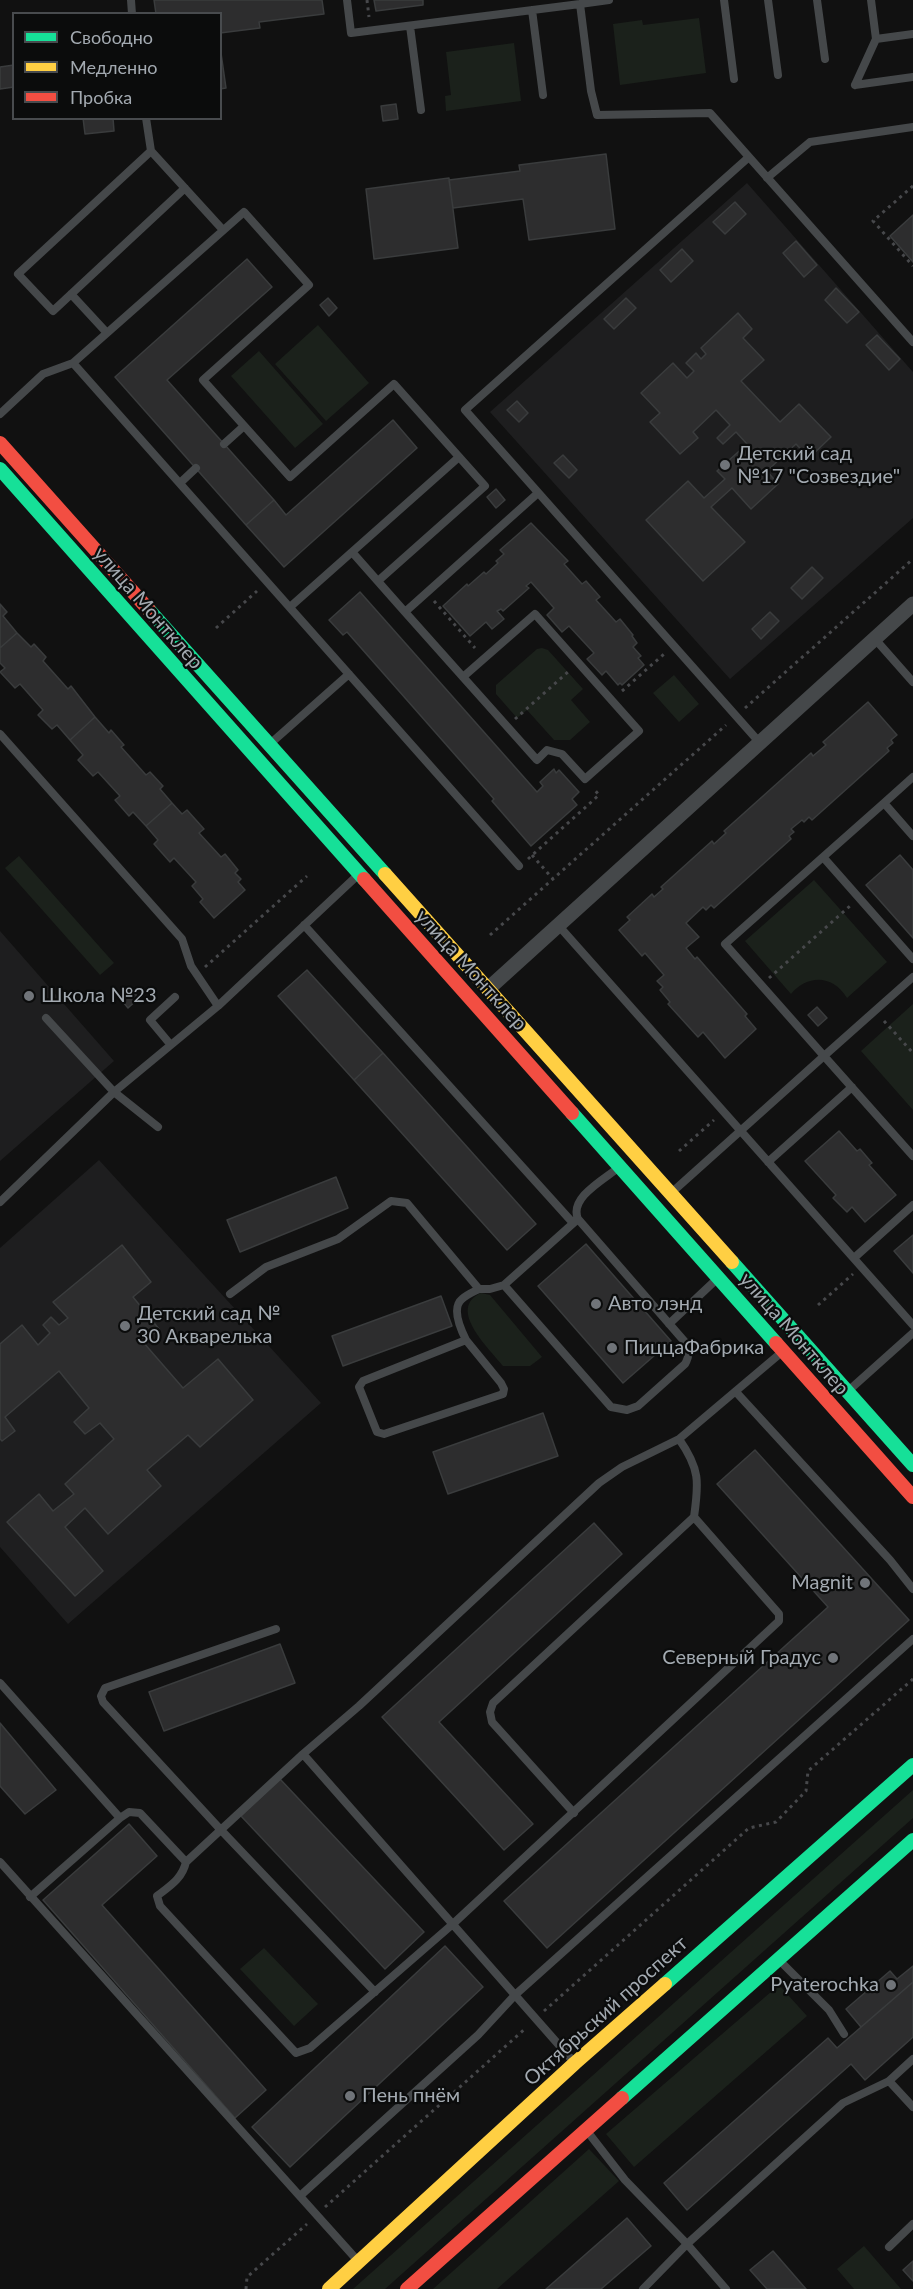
<!DOCTYPE html>
<meta charset="utf-8">
<style>
body{margin:0}
#map{position:relative;width:913px;height:2289px;overflow:hidden;background:#111;font-family:Lato,sans-serif}
canvas{display:block}
.legend{position:absolute;left:12px;top:12px;width:210px;height:108px;box-sizing:border-box;background:#0b0c0c;border:2px solid #484b4e;margin:0;padding:8px 10px;list-style:none;font-size:18px;color:#a3aab1}
.legend li{display:flex;align-items:center;gap:12px;height:30px}
.legend b{width:30px;border:2px solid #484b4e}
</style>
<div id="map">
<canvas width="913" height="2289"></canvas>
<ul class="legend">
<li><b style="height:8px;background:#16e098"></b>Свободно</li>
<li><b style="height:8px;background:#ffcf43"></b>Медленно</li>
<li><b style="height:8px;background:#f24e42"></b>Пробка</li>
</ul>
</div>
<script>
const context = document.querySelector('canvas').getContext('2d');
context.lineJoin = 'round';
function fill(path, color) { context.fillStyle = color; context.fill(path, 'evenodd'); }
function trace(path, color, width, dash) { context.strokeStyle = color; context.lineWidth = width; context.lineCap = dash ? 'butt' : 'round'; context.setLineDash(dash || []); context.stroke(path); }
function drawText(font, color, halo, rows, align = 'center') {
  context.font = font + ' Lato,sans-serif'; context.lineWidth = 4.5; context.setLineDash([]); context.textBaseline = 'middle'; context.strokeStyle = halo; context.fillStyle = color; for (const [text, x, y, turn = 0] of rows) {
    context.save(); context.translate(x, y); context.rotate((+turn || 0) * Math.PI / 180); context.textAlign = isNaN(turn) ? turn : align; if (halo) context.strokeText(text, 0, 0); context.fillText(text, 0, 0); context.restore();
  }
}
const built = new Path2D(`
 M747 183 913 372V518L730 679 490 412Z
 M0 931 114 1061 0 1161Z
 M99 1160 321 1403 68 1624 0 1547V1248Z`);
const green = new Path2D(`
 M699 18 706 73 620 85 613 24 642 20 643 25Z
 M514 43 521 101 446 111 445 96 451 95 446 52Z
 M318 325 369 383 326 421 275 364Z
 M259 351 323 424 295 448 231 376Z
 M542 648 548 650 583 689 571 700 590 722 570 740H554L527 710 517 718 496 694V685L537 649Z
 M674 675 699 704 679 722 653 693Z
 M19 856 114 963 100 975 5 868Z
 M814 880 887 962 847 998C833 975 808 974 791 994L745 941Z
 M913 1004V1110L861 1051Z
 M481 1293 490 1295 542 1357 530 1366H503C490 1349 446 1309 481 1293Z
 M913 1790V1818L385 2289H353Z
 M264 1948 318 2004 294 2026 240 1969Z
 M779 1985 807 2016 634 2167 606 2134Z
 M589 2149 619 2181 497 2289H433Z
 M864 2246 901 2289H854L837 2269Z`);
const building = new Path2D(`
 M154 0H322L324 14 259 22 260 28 220 33V14H156Z
 M374 0H423V5L376 11Z
 M220 46 226 88 220 89Z
 M14 65V87L0 89V67Z
 M396 104 398 119 383 121 381 106Z
 M83 118H113L114 131 85 134Z
 M606 154 615 229 529 240 523 199 453 208 449 180 520 171 519 165Z
 M449 178 458 248 374 259 366 189Z
 M735 202 746 214 725 234 713 222Z
 M913 215V262L890 236Z
 M796 241 817 265 804 277 783 253Z
 M682 249 693 261 671 282 660 270Z
 M247 259 272 287 167 380 274 500 246 525 115 377Z
 M836 288 859 312 847 323 825 300Z
 M328 298 337 308 329 316 320 305Z
 M626 298 636 308 614 329 604 319Z
 M738 313 752 329 743 338 764 360 741 381 780 422 799 404 831 437 809 458 796 444 767 471 778 484 751 509 732 488 711 507 745 542 703 581 646 520 688 481 704 498 725 479 717 471 747 444 736 432 723 444 717 438 730 425 716 410 693 432 698 438 680 454 650 422 660 413 641 393 673 363 687 378 694 371 686 363 696 353 701 359 706 354 701 348Z
 M877 335 900 359 889 370 866 345Z
 M517 401 528 413 519 422 507 410Z
 M393 420 417 448 284 567 246 525 274 500 286 515Z
 M563 455 577 470 569 478 554 463Z
 M496 489 505 500 496 508 487 497Z
 M531 523 568 561 564 564 582 584 586 581 600 597 596 600 616 622 620 619 633 635 632 636 637 643 633 647 641 656 638 658 644 665 622 685 620 683 618 685 606 671 602 675 587 659 594 653 569 626 562 632 547 615 554 608 531 582 526 586 529 588 503 611 501 609 497 611 504 619 492 629 486 622 470 636 443 606 467 584 468 586 484 572 486 574 498 563 496 561 504 554 500 550Z
 M812 567 823 578 802 599 791 588Z
 M360 592 537 792 543 786 540 782 554 769 556 773 559 770 579 792 572 799 577 805 531 846 492 801 494 799 347 632 343 635 329 620Z
 M0 604 7 612 3 616 17 633 0 648Z
 M770 612 779 621 761 639 752 629Z
 M17 633 31 647 34 644 46 657 43 661 68 689 71 686 95 717 70 740 57 725 52 729 38 715 43 710 20 684 15 688 0 672 5 668 0 663V648Z
 M868 702 897 735 891 740 893 743 887 748 889 751 812 820 809 817 804 822 802 820 791 829 794 832 789 836 791 839 714 908 711 905 706 910 703 907 686 923 699 937 686 948 695 959 697 957 747 1014 745 1016 756 1029 725 1058 703 1032 698 1037 668 1004 670 1002 660 990 663 987 657 981 664 975 645 953 642 956 619 930 630 920 627 917 652 894 654 897 663 889 661 887 712 841 714 844 726 833 724 831 811 753 813 756 826 745 823 742Z
 M95 717 109 733 111 730 124 745 121 747 146 775 150 772 163 786 160 789 172 803 146 826 133 812 129 816 115 800 120 796 98 772 93 776 78 760 83 755 70 740Z
 M172 803 182 814 187 810 204 829 199 833 221 857 225 854 238 870 235 873 241 879 238 882 245 890 214 918 200 902 203 899 192 886 196 882 174 858 170 862 154 844 158 840 146 826Z
 M900 855 913 870V938L866 885Z
 M307 970 383 1053 354 1080 278 996Z
 M129 987 139 998 128 1008 118 996Z
 M817 1007 827 1018 818 1026 808 1015Z
 M383 1053 536 1224 507 1250 354 1080Z
 M839 1131 857 1151 860 1149 872 1163 869 1165 896 1195 865 1222 852 1207 847 1212 833 1198 836 1195 805 1161Z
 M336 1177 348 1208 240 1252 227 1220Z
 M913 1235V1273L894 1251Z
 M586 1244 671 1341 623 1383 538 1286Z
 M122 1245 151 1282 133 1297 159 1329 143 1342 183 1388 218 1359 253 1400 200 1447 188 1435 147 1470 161 1486 108 1534 85 1508 65 1527 103 1571 75 1596 7 1522 39 1494 53 1511 74 1494 65 1484 114 1439 100 1423 85 1434 74 1422 89 1408 59 1371 5 1417 15 1431 2 1441 0 1439V1344L22 1325 38 1345 50 1333 43 1325 51 1317 59 1325 68 1318 53 1302Z
 M441 1296 452 1326 343 1366 332 1336Z
 M543 1413 558 1456 448 1494 433 1452Z
 M755 1450 909 1620 547 1948 504 1901 828 1607 717 1484Z
 M594 1523 622 1554 439 1722 533 1824 504 1850 382 1717Z
 M280 1644 295 1683 164 1731 149 1692Z
 M0 1723 56 1790 25 1814 0 1786Z
 M280 1779 424 1932 385 1969 241 1816Z
 M129 1824 157 1856 102 1905 266 2090 235 2118 43 1900Z
 M445 1946 483 1987 290 2167 252 2127Z
 M913 1966V1982L861 2027 846 2009 890 1971 897 1979Z
 M913 1982V2037L865 2080 851 2064 687 2210 664 2183 828 2038 837 2048Z
 M627 2218 651 2246 601 2289H546Z
 M773 2251 806 2289H767L750 2270Z
 M913 2261V2281L903 2270Z`);
const path = new Path2D(`
 M367 0 369 17
 M913 186 873 221 913 266
 M434 601 475 648
 M216 628 257 591
 M622 691 664 654
 M745 708 913 559
 M515 719 568 672
 M532 855 553 879
 M528 859 599 795 593 788
 M490 935 726 725
 M205 967 307 876
 M769 978 850 906
 M884 1021 913 1053
 M679 1151 714 1120
 M818 1305 853 1274
 M544 2011 749 1828 776 1822 806 1791 808 1771 913 1679
 M325 2207 526 2028
 M246 2289 247 2277 307 2224`);
const lane = new Path2D(`
 M131 0 132 14
 M347 0 351 33 580 4 591 91 597 115 710 113 913 342
 M724 0 734 79
 M768 0 778 75
 M817 0 825 59
 M871 0 876 39 913 34
 M580 4 609 0
 M532 10 543 95
 M410 26 421 110
 M855 85 913 77
 M855 85 876 39
 M146 118 151 151
 M749 157 465 410 760 743
 M767 178 810 142 913 127
 M185 188 53 311 18 274 151 151 223 230
 M71 294 107 333
 M73 363 519 866
 M0 414 43 374 73 363 244 212 309 285 203 380 290 477 394 384 485 486 378 581
 M224 444 244 426
 M180 483 196 468
 M352 552 459 457
 M290 607 352 552 405 612
 M875 639 913 682
 M463 677 535 614 639 731 585 779 562 754 547 750 537 760 405 612 538 493
 M0 734 182 939 191 966 218 1006
 M271 743 349 674
 M913 777 884 803 913 836
 M884 803 823 857 913 959
 M823 857 725 944 824 1056 913 977
 M304 925 573 1223
 M558 925 913 1325
 M46 1018 114 1092 158 1127
 M170 1044 150 1020 175 997
 M768 1162 852 1087
 M670 1194 824 1056 913 1156
 M0 1202 114 1092 218 1006 359 874
 M854 1258 913 1205
 M504 1285 611 1407 627 1410 638 1406 685 1364C690 1355 689 1351 685 1342L578 1219C569 1198 603 1180 618 1168
 M230 1294 266 1267 338 1239 391 1201 407 1203 479 1289H490L504 1285 578 1219
 M669 1324 719 1277
 M466 1340 501 1383 504 1389 503 1394 384 1434 377 1432 359 1387 363 1381 466 1340C461 1330 451 1308 462 1299 466 1295 473 1292 479 1289
 M736 1392 890 1560 913 1589
 M847 1392 913 1333
 M276 1629 105 1688 101 1696 103 1702 220 1829 375 1992
 M0 1683 120 1818
 M303 1754 573 2061
 M574 1813 492 1722 490 1712 493 1703 694 1517
 M0 1862 358 2261
 M186 1862 303 1754 359 1706 599 1483 622 1467 679 1439
 M30 1897 120 1818 129 1812 140 1813 186 1862C182 1879 170 1886 157 1896L160 1906 296 2053 310 2048 454 1923 779 1621V1614L694 1517C699 1482 700 1469 679 1439L782 1352
 M780 1961 829 2010 844 2034
 M889 2081 913 2107
 M587 2131 625 2180 687 2244 643 2289
 M300 2196 478 2035 515 1995 913 1639
 M889 2247 913 2224
 M726 2289 687 2244 843 2103 889 2081 913 2059`);
const street = new Path2D(`
 M488 989 913 604`);
const fast = new Path2D(`
 M0 469 364 879
 M149 610 385 874
 M572 1113 776 1343
 M732 1262 913 1465
 M665 1984 913 1765
 M622 2098 913 1840`);
const slow = new Path2D(`
 M385 874 732 1262
 M329 2289 575 2063 665 1984`);
const jam = new Path2D(`
 M0 443 149 610
 M364 879 572 1113
 M776 1343 913 1497
 M407 2289 622 2098`);
const markers = [
 [725,465,6,"#707479"],
 [29,996,6,"#707479"],
 [596,1304,6,"#707479"],
 [125,1326,6,"#707479"],
 [612,1348,6,"#707479"],
 [865,1583,6,"#707479"],
 [833,1658,6,"#707479"],
 [891,1985,6,"#707479"],
 [350,2096,6,"#707479"]
];
const poiNames = [
 ["Детский сад",737,454],
 ["№17 \"Созвездие\"",737,477],
 ["Школа №23",41,996],
 ["Авто лэнд",608,1304],
 ["Детский сад №",137,1314],
 ["30 Акварелька",137,1337],
 ["ПиццаФабрика",624,1348],
 ["Magnit",853,1583,"right"],
 ["Северный Градус",821,1658,"right"],
 ["Pyaterochka",879,1985,"right"],
 ["Пень пнём",362,2096]
];
const streetNames = [
 ["улица Монтклер",148,608,49],
 ["улица Монтклер",471,970,48],
 ["улица Монтклер",794,1334,49],
 ["Октябрьский проспект",606,2011,-42]
];
fill(built, '#1e1e1f');
fill(green, '#1b211b');
fill(building, '#2d2d2e');
trace(building, '#3a3c3d', 1.5);
trace(path, '#47484b', 3, [3, 4.5]);
trace(lane, '#45484a', 8);
trace(street, '#45484a', 15);
trace(fast, '#16e098', 14);
trace(slow, '#ffcf43', 14);
trace(jam, '#f24e42', 14);
for (const [x, y, r, color] of markers) { const dot = new Path2D(); dot.arc(x, y, r, 0, 2 * Math.PI); context.fillStyle = color; context.fill(dot); trace(dot, '#0b0c0c', 2); }
drawText('20px', '#a3aab1', '#0b0c0c', poiNames, 'left');
drawText('20px', '#a3aab1', '#0b0c0c', streetNames);
</script>
